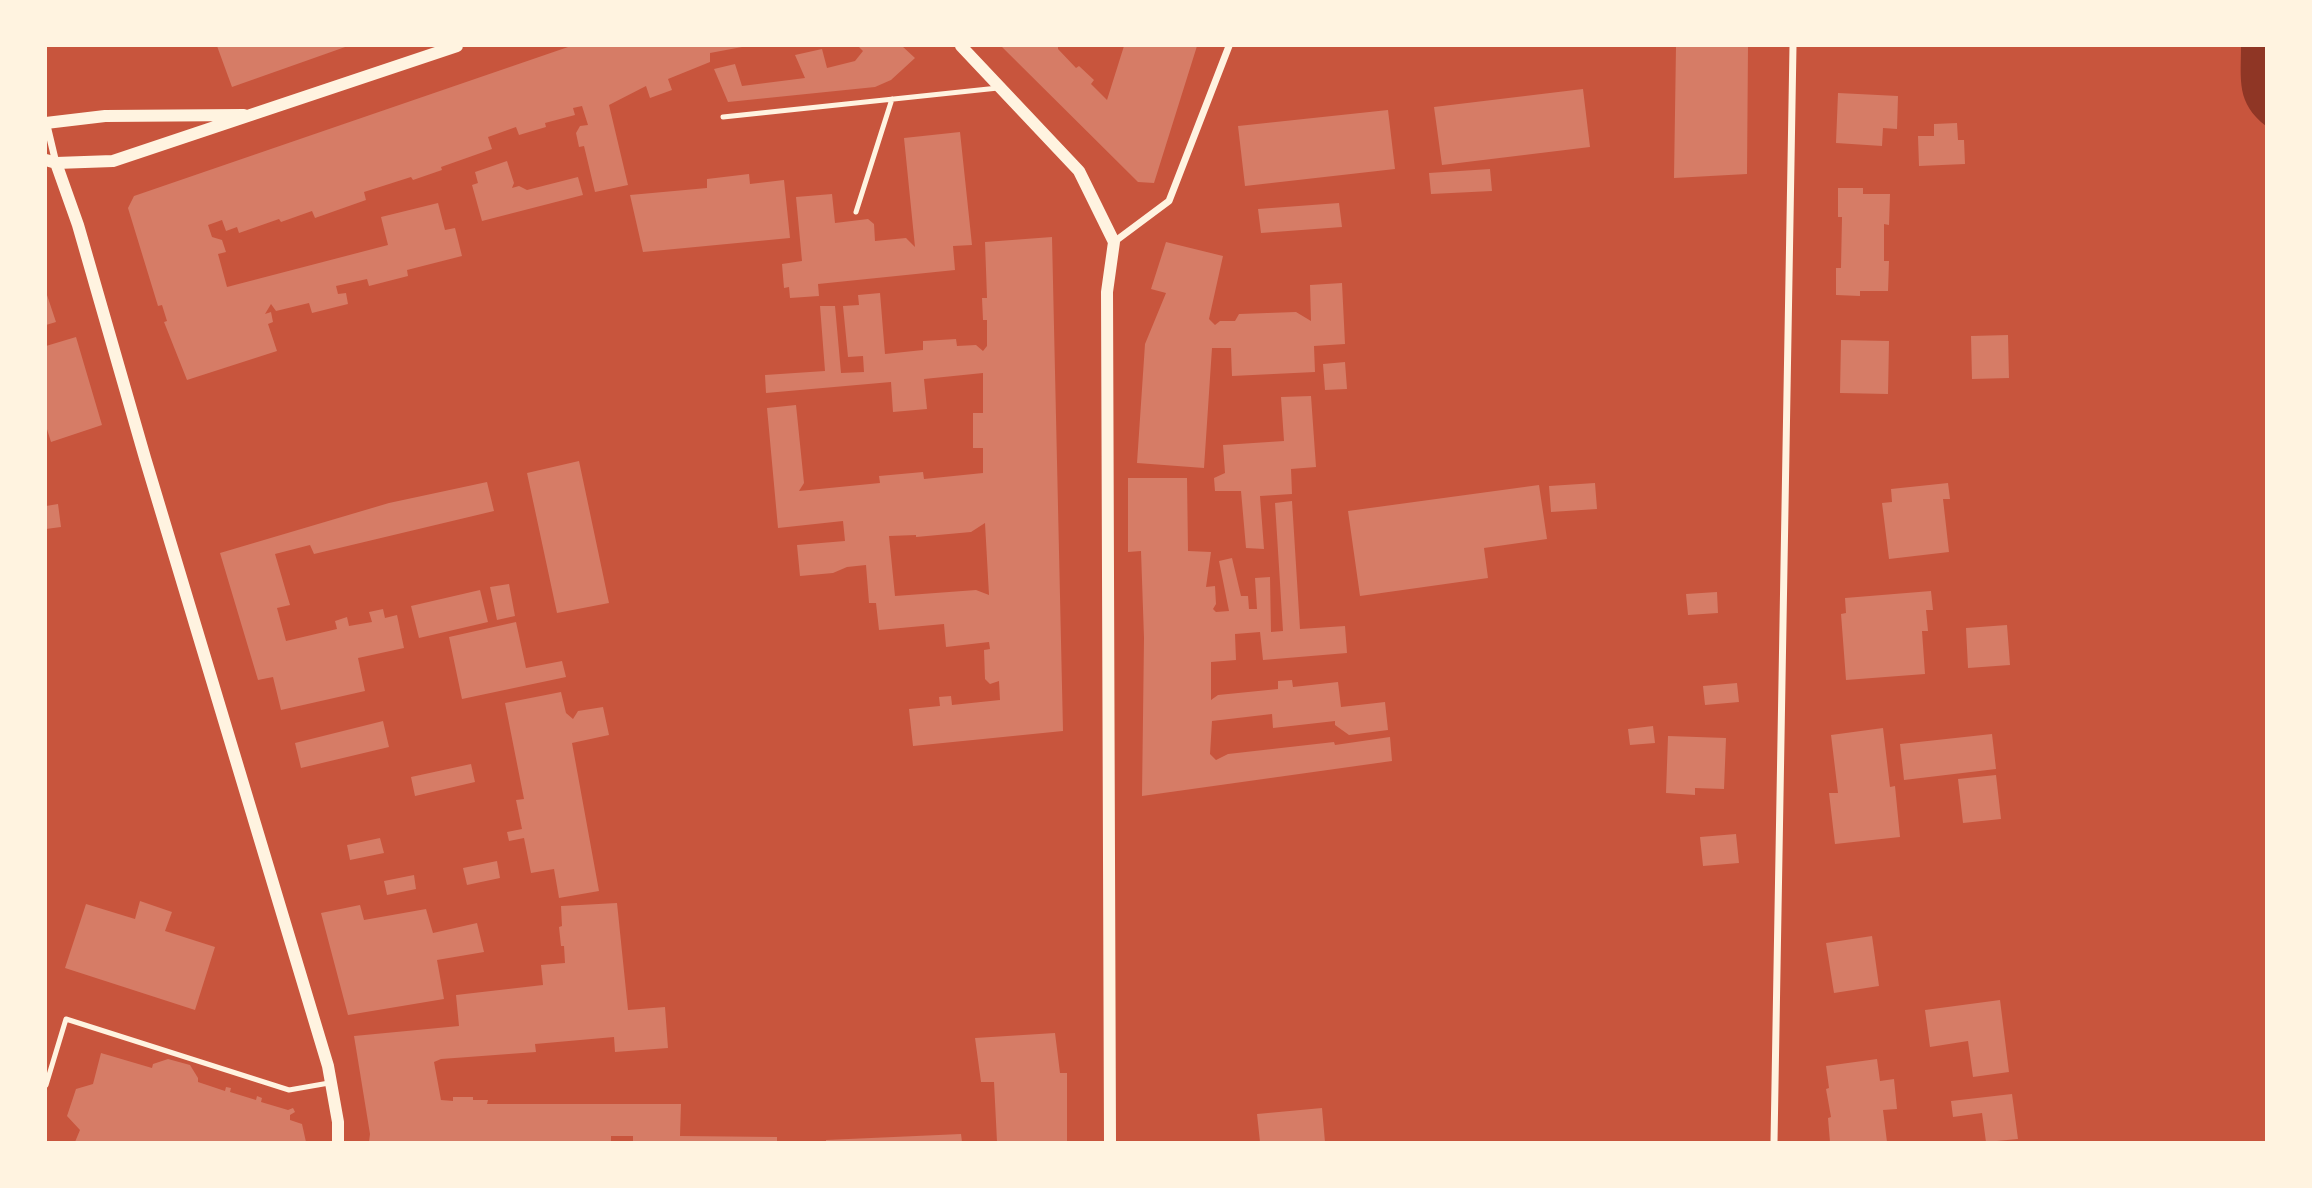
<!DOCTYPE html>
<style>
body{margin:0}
#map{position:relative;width:2312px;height:1188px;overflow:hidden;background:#c8553d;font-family:"Exo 2",sans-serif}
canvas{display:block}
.frame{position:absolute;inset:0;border:47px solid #fff3e0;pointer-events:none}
</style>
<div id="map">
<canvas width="2312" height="1188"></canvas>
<div class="frame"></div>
</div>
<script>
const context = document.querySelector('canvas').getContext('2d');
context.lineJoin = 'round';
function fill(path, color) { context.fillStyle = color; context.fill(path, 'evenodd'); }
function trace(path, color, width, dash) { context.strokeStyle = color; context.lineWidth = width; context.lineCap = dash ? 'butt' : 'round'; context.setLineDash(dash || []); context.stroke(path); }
const water = new Path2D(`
 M2241 46H2266V126C2236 103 2241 80 2241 46Z`);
const building = new Path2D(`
 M217 46H348L232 87Z
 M571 46 742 47 710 53V62L668 79 672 90 650 98 646 86 609 105 628 185 595 192 584 146 579 147 576 133 580 126 588 125 582 106 573 108 575 115 545 123 546 127 519 135 516 127 488 137 492 149 441 167 442 170 413 180 411 177 364 192 366 200 315 218 312 211 281 222 279 219 239 233 237 227 226 231 222 220 208 225 212 237 222 240 226 252 218 254 227 287 388 245 381 217 438 203 445 230 455 228 462 256 407 270 408 276 369 286 367 279 336 286 338 294 346 293 348 304 312 313 309 303 276 311 271 304 265 314 271 312 273 322 268 324 277 351 187 380 164 322 167 321 162 305 158 306 128 208 134 196Z
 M858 46H902L915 58 891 80 875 87 728 102 714 69 735 64 742 86 805 78 795 55 822 49 827 68 855 61 863 51Z
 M1001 46H1058V49L1076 68 1079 66 1094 80 1091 84 1107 100 1124 46H1197L1154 183 1138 182Z
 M1676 46H1748L1747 174 1674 178Z
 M1583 89 1590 147 1442 165 1434 107Z
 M1838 93 1898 96 1897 129 1883 128 1882 146 1836 143Z
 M1388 110 1395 169 1245 186 1238 126Z
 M1957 123 1958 140H1964L1965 164 1919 166 1918 136H1934V124Z
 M960 132 972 245 953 246 955 270 818 284 819 296 790 298 789 287 784 288 782 264 802 261 796 197 832 194 835 223 868 219 874 224 875 241 906 238 915 247 904 138Z
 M507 161 514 183 512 188 519 186 527 190 578 177 583 195 482 221 472 185 478 183 475 172Z
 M1490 169 1492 191 1431 194 1429 173Z
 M749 174 750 184 784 180 790 238 643 252 630 195 707 188V179Z
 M1838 188H1863V194H1890L1889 225 1884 224V261H1889L1888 291H1860V296L1836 295V268H1841L1842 217H1838Z
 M1339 203 1342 227 1261 233 1258 209Z
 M1052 237 1063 731 913 746 909 709 940 706 939 697 951 696 952 705 1000 700 999 681 990 684 985 679 984 650 990 649 989 642 946 647 944 624 879 630 876 603H869L866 565 847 567 833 573 800 576 797 545 845 541 843 521 778 528 767 408 796 405 804 483 799 491 880 483 879 476 923 472 924 479 983 473V448H973V413H983V373L924 379 927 409 893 412 891 382 766 393 765 375 825 371 820 306H835L841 373 864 372 863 356 848 357 843 306 859 305 858 295 880 293 885 354 923 350V341L956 339 957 346 976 345 983 351 987 346V320H983L982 298H987L985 242ZM985 523 989 595 976 590 895 596 889 536 916 535V537L971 532Z
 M1166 242 1223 256 1209 319 1215 325 1220 321H1235L1239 314 1296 312 1311 321 1310 285 1342 283 1345 344 1314 346 1315 372 1232 376 1231 348H1212L1204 468 1137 463 1145 344 1166 293 1151 289Z
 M46 292 56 322 46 325Z
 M2008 335 2009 378 1972 379 1971 336Z
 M76 337 102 425 51 442 46 426V346Z
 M1841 340 1889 341 1888 394 1840 393Z
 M1345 362 1347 389 1325 390 1323 364Z
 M1311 396 1316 467 1291 469 1292 494 1260 496 1264 549 1246 548 1241 491H1215L1214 478 1225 473 1223 445 1284 441 1281 397Z
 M579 461 609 603 557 613 527 473Z
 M1128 478H1187L1188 551 1211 552 1206 587 1215 586 1216 604 1213 609 1216 612 1229 611 1219 561 1232 558 1241 596H1248L1249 609H1257L1255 578 1270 577 1271 632 1283 631 1275 503 1292 501 1300 629 1345 626 1347 653 1263 660 1260 632 1235 634 1236 660 1211 662V700L1218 695 1278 689V681L1292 680 1293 687 1338 682 1341 707 1385 702 1388 730 1349 735 1335 725V721L1273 728 1272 714 1212 721 1210 754 1216 760 1228 754 1334 742 1335 745 1390 737 1392 761 1142 796 1144 638 1141 551 1128 552Z
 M487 482 494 511 314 554 310 545 275 554 290 605 277 608 286 641 337 629 335 621 347 617 349 626 372 622 369 612 383 609 385 618 397 615 404 648 358 658 365 691 281 710 273 677 258 680 220 553 389 503Z
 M1595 483 1597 509 1551 512 1549 486Z
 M1948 483 1950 499H1943L1949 552 1889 559 1882 503 1892 502 1891 489Z
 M1539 485 1547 539 1484 548 1488 578 1360 596 1348 511Z
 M58 504 61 527 46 529V506Z
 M509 584 515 616 497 620 490 587Z
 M480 590 488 622 419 638 411 606Z
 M1931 591 1933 610H1926L1928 631H1922L1925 674 1846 680 1841 614 1846 613 1845 598Z
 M1717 592 1718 613 1688 615 1686 594Z
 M516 622 526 668 562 661 566 677 462 699 449 637Z
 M2007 625 2010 665 1968 668 1966 628Z
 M1737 683 1739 702 1705 705 1703 686Z
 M561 692 566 713 573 719 578 711 603 707 609 735 572 743 599 891 559 898 554 869 531 873 524 838 509 841 507 832 522 829 516 800 524 799 505 703Z
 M383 721 389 747 301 768 295 743Z
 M1653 726 1655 743 1630 745 1628 729Z
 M1883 728 1890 787 1895 786 1900 837 1835 844 1829 793H1838L1831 735Z
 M1992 734 1996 769 1904 780 1900 744Z
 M1668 736 1726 738 1724 789 1695 788V795L1666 793Z
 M471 764 475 782 415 796 411 777Z
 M1996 775 2001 819 1963 823 1958 779Z
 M1736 834 1739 863 1703 866 1700 837Z
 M380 838 384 853 350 860 347 845Z
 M497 861 500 878 467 885 463 868Z
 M414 875 416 889 387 895 384 881Z
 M140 901 172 912 165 931 215 947 195 1010 65 968 86 904 135 919Z
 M617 903 628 1010 665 1007 668 1048 615 1052 614 1037 535 1044 536 1052 441 1059 434 1062 441 1100 453 1101V1097H473V1100H488L487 1104H681L680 1136 777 1137V1142H633V1136H611V1142H369L370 1134 354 1036 459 1026 456 995 543 985 541 965 565 963 564 946H561L559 927 562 926 561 906Z
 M360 905 364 920 426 909 433 933 477 923 484 952 437 960 444 999 348 1015 321 913Z
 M1872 936 1879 986 1834 993 1826 943Z
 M2000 1000 2009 1072 1973 1077 1968 1041 1930 1047 1925 1010Z
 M1055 1033 1060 1073H1067V1142H997L994 1082H981L975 1038Z
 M101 1053 152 1068 153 1064 168 1059 190 1065 198 1078V1082L225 1091 226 1087 231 1088 230 1092 256 1100 257 1096 262 1098 261 1102 288 1110 293 1108 295 1112 290 1115V1120L302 1124 306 1142H75L80 1130 67 1116 76 1089 93 1084Z
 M1877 1059 1880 1081 1894 1079 1897 1109 1883 1110 1887 1142H1830L1828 1118 1831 1117 1826 1089 1829 1088 1826 1066Z
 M2012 1094 2018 1139 1986 1142 1982 1113 1953 1117 1951 1101Z
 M1322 1108 1325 1142H1260L1257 1114Z
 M961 1134 962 1142H826V1140Z`);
const service = new Path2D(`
 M723 117 998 88
 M856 212 892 99
 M46 1085 66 1019 289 1090 329 1083`);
const minor = new Path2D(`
 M46 121 56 163
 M1114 242 1169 201 1229 46
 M1774 1142 1793 46`);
const tertiary = new Path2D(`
 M961 46 1079 171 1114 242 1107 292 1110 1142
 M46 123 105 116 244 115
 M46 160 56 163 113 161 457 46
 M56 163 78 225 145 458 328 1066 338 1122V1142`);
fill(water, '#8f3625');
fill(building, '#d67c66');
trace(service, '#fff3e0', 5);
trace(minor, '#fff3e0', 7);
trace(tertiary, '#fff3e0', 12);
</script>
